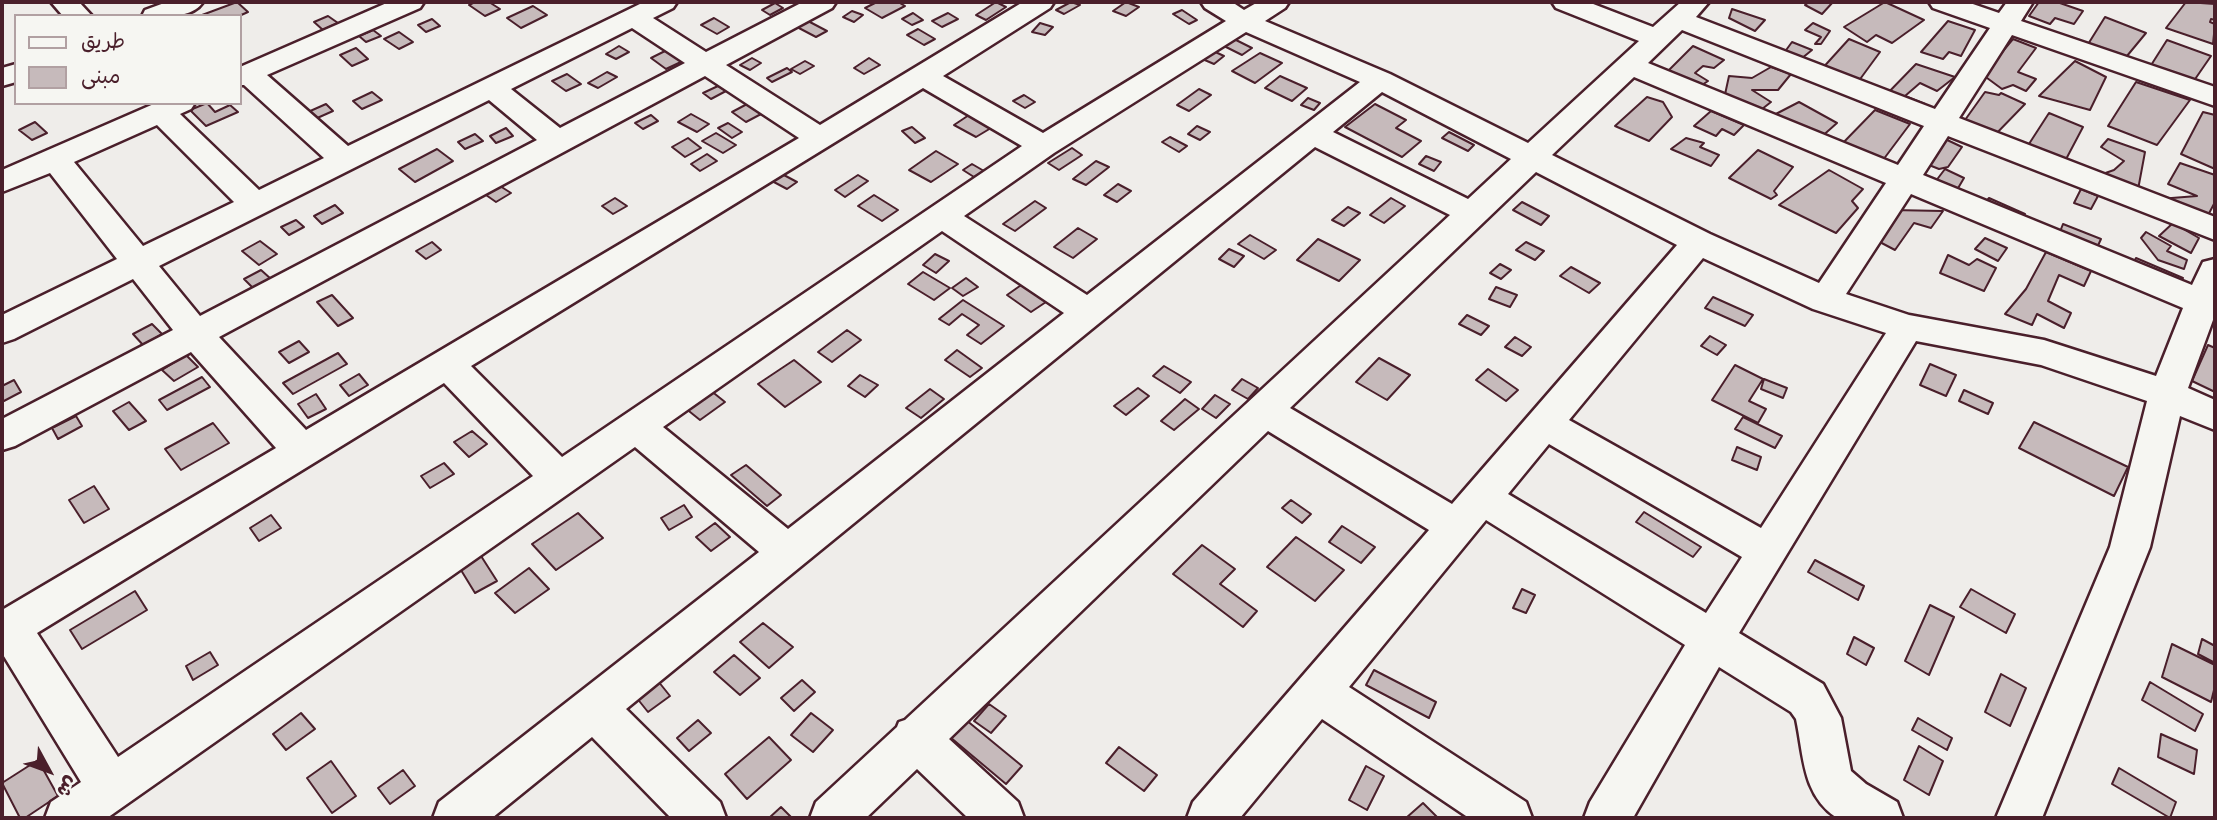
<!DOCTYPE html>
<meta charset="utf-8">
<style>
body{margin:0}
#map{position:relative;width:2217px;height:820px;overflow:hidden;background:#efedea;font-family:"Gochi Hand","Playpen Sans Arabic",sans-serif}
canvas{display:block}
.frame{position:absolute;inset:0;border:4px solid #4a1f2b;pointer-events:none}
.legend{position:absolute;left:14px;top:14px;width:228px;height:91px;box-sizing:border-box;background:#f6f6f2;border:2px solid #b1a0a2;margin:0;padding:9px 12px;list-style:none;font-size:21px;color:#4a1f2b}
.legend li{display:flex;align-items:center;gap:14px;height:35px}
.legend b{width:35px;border:2px solid #b1a0a2}
.north{position:absolute;left:14px;top:736px;width:70px;height:70px;-webkit-text-stroke:5px #f6f6f2;paint-order:stroke;rotate:131deg;font-size:19px;font-weight:700;line-height:28px;text-align:center;color:#4a1f2b}
.north::after{content:'';display:block;margin:auto;width:24px;height:32px;background:#4a1f2b;clip-path:polygon(50% 0,100% 100%,50% 72%,0 100%)}
</style>
<div id="map">
<canvas width="2217" height="820"></canvas>
<div class="frame"></div>
<ul class="legend">
<li><b style="height:9px;background:#f6f6f2"></b>طريق</li>
<li><b style="height:19px;background:#c6babb"></b>مبنى</li>
</ul>
<div class="north">ش</div>
</div>
<script>
const context = document.querySelector('canvas').getContext('2d');
context.lineJoin = 'round';
function fill(path, color) { context.fillStyle = color; context.fill(path, 'evenodd'); }
function trace(path, color, width, dash) { context.strokeStyle = color; context.lineWidth = width; context.lineCap = dash ? 'butt' : 'round'; context.setLineDash(dash || []); context.stroke(path); }
const building = new Path2D(`
 M237 2 248 12 239 16 202 15Z
 M475 2H489L500 9 485 16 469 5Z
 M877 2H898L905 6 882 18 865 8Z
 M996 2 1006 7 986 20 976 15Z
 M1071 2 1080 5 1064 14 1056 10Z
 M1126 2 1139 7 1126 16 1113 11Z
 M1809 2H1833L1822 14 1805 5Z
 M1885 2 1924 20 1892 43 1876 35 1867 42 1844 27Z
 M2039 2H2057L2083 11 2074 24 2055 18 2050 24 2029 16Z
 M2186 2 2215 4V20L2211 19 2210 22 2215 24 2213 44 2166 28Z
 M775 3 783 8 770 15 762 10Z
 M533 6 547 15 521 28 507 18Z
 M1732 9 1765 20 1755 31 1729 18Z
 M1182 10 1197 20 1189 24 1173 14Z
 M852 11 863 15 854 22 843 17Z
 M913 13 923 20 912 25 902 19Z
 M948 13 958 19 942 27 932 21Z
 M328 16 338 23 323 30 314 22Z
 M2105 17 2146 33 2122 62 2085 49Z
 M714 18 729 27 717 34 701 25Z
 M432 19 440 26 426 32 418 25Z
 M808 21 827 31 816 37 797 27Z
 M1948 21 1975 30 1961 56 1949 52 1943 59 1921 52Z
 M1040 23 1053 27 1045 35 1032 32Z
 M1813 23 1830 31 1821 44H1815L1821 37 1805 30Z
 M918 29 935 39 924 45 907 35Z
 M373 30 381 36 366 42 359 36Z
 M399 32 413 42 399 49 384 39Z
 M1230 37 1252 48 1242 55 1220 44Z
 M1849 39 1880 52 1855 86 1820 71Z
 M2013 39 2036 48 2018 72 2036 79 2026 91 2013 85 2002 89 1983 75Z
 M2167 40 2211 56 2191 85 2148 70Z
 M1792 42 1812 50 1796 63 1781 57Z
 M619 46 629 52 616 59 606 54Z
 M1693 46 1724 60 1714 68 1703 66 1695 73 1708 81 1696 89 1664 75Z
 M356 48 368 59 352 66 340 55Z
 M667 50 683 61 666 69 651 58Z
 M1211 50 1224 56 1214 64 1200 58Z
 M1260 53 1282 63 1255 83 1232 71Z
 M752 58 761 63 750 70 740 65Z
 M869 58 880 65 864 74 854 68Z
 M805 61 814 66 800 74 791 69Z
 M2075 61 2106 77 2090 110 2039 96Z
 M1916 64 1955 77 1937 91 1920 83 1905 96 1925 104 1918 111 1884 97Z
 M1771 67 1791 74 1778 90H1752L1771 102 1757 113 1724 99 1729 76 1752 78Z
 M787 68 792 72 772 82 767 78Z
 M607 72 617 77 598 88 588 83Z
 M567 74 581 84 566 91 552 81Z
 M1280 76 1307 88 1292 101 1265 88Z
 M2136 82 2190 100 2157 145 2108 126Z
 M718 86 726 91 711 99 703 93Z
 M1199 89 1211 95 1189 111 1177 105Z
 M372 92 382 100 362 109 353 101Z
 M1985 92 1999 95 2001 93 2025 104 1992 138 1960 127Z
 M1024 95 1035 102 1025 108 1013 101Z
 M1647 97 1663 102 1672 117 1649 141 1615 126Z
 M1308 98 1320 103 1314 110 1301 105Z
 M1799 102 1837 123 1819 139 1770 117Z
 M207 103 215 112 230 105 238 112 206 126 190 110Z
 M749 103 763 113 746 122 732 112Z
 M326 104 333 111 315 119 308 112Z
 M1375 104 1406 120 1396 128 1421 141 1402 157 1345 127Z
 M1875 110 1910 124 1880 164 1840 146Z
 M1711 111 1744 125 1734 135 1722 129 1716 136 1694 126Z
 M2203 112 2215 115V169L2181 154Z
 M2049 113 2083 127 2064 163 2027 147Z
 M691 114 709 124 697 132 678 122Z
 M651 115 658 121 643 129 635 123Z
 M969 115 991 128 976 137 954 125Z
 M35 122 47 133 32 140 19 130Z
 M728 123 742 132 732 138 718 128Z
 M1197 126 1210 132 1200 140 1188 134Z
 M912 127 925 138 915 143 902 131Z
 M506 128 513 136 496 143 490 136Z
 M1449 132 1474 145 1468 151 1442 138Z
 M716 133 736 145 723 153 702 141Z
 M475 134 483 141 465 149 458 142Z
 M1170 137 1187 146 1179 152 1162 142Z
 M688 138 701 148 685 157 672 147Z
 M1686 138 1704 143 1700 147 1719 155 1711 166 1671 149Z
 M1943 138 1962 147 1948 167 1939 169 1924 163Z
 M2108 139 2145 152 2137 195 2097 176 2114 170 2124 161 2101 147Z
 M1072 148 1082 155 1059 170 1048 163Z
 M437 149 453 161 415 182 399 169Z
 M1758 150 1793 167 1774 191 1777 195 1771 199 1729 178Z
 M936 151 958 164 931 182 909 170Z
 M707 154 717 161 700 171 691 164Z
 M1426 156 1441 162 1434 171 1419 164Z
 M1096 161 1109 167 1086 185 1073 179Z
 M2180 163 2215 175V202L2206 219 2159 199 2197 196 2168 184Z
 M972 164 984 171 974 177 963 170Z
 M1945 169 1964 178 1954 195 1932 186Z
 M1829 170 1863 189 1852 201 1858 208 1836 233 1779 205Z
 M782 174 797 182 787 189 772 181Z
 M858 175 868 181 845 197 835 190Z
 M1118 184 1131 191 1117 202 1104 195Z
 M500 186 511 193 496 202 486 195Z
 M2081 189 2098 196 2091 209 2074 203Z
 M874 195 898 210 882 221 858 206Z
 M615 198 627 206 613 214 602 206Z
 M1391 198 1405 206 1384 223 1370 215Z
 M1989 198 2025 214 2022 221 1982 206Z
 M1035 201 1046 208 1015 231 1003 224Z
 M1522 202 1549 216 1541 225 1513 210Z
 M335 205 343 213 322 224 314 216Z
 M1348 207 1360 213 1344 226 1332 220Z
 M1892 210 1943 211 1931 228 1914 223 1895 250 1874 239Z
 M296 220 304 227 289 235 281 227Z
 M2173 223 2199 238 2191 253 2159 236Z
 M2063 224 2101 239 2095 252 2058 237Z
 M1078 228 1097 239 1073 258 1054 247Z
 M2146 232 2171 246 2167 251 2187 260 2184 269 2158 260 2141 238Z
 M1250 235 1276 250 1264 259 1238 244Z
 M1985 238 2007 248 1998 261 1975 249Z
 M1318 239 1360 260 1339 281 1297 260Z
 M260 241 277 254 259 265 242 251Z
 M432 242 441 250 426 259 416 251Z
 M1526 242 1544 251 1535 260 1516 250Z
 M1229 249 1244 256 1234 267 1219 259Z
 M2046 252 2091 271 2084 286 2059 275 2048 301 2071 313 2064 328 2037 314 2032 325 2005 314 2026 289Z
 M935 254 949 261 936 273 923 265Z
 M1948 255 1969 265 1977 259 1996 268 1984 291 1940 273Z
 M2136 258 2183 278 2174 286 2131 268Z
 M1500 264 1511 270 1501 279 1490 273Z
 M1571 267 1600 283 1589 293 1560 276Z
 M261 270 271 279 254 289 244 279Z
 M923 272 950 288 934 300 908 284Z
 M966 278 978 287 963 296 952 288Z
 M1024 283 1049 300 1031 312 1007 295Z
 M1496 287 1517 295 1510 307 1489 299Z
 M332 295 353 318 338 326 317 302Z
 M1713 297 1753 315 1745 326 1705 308Z
 M963 300 1004 326 981 344 967 335 979 325 962 314 949 325 939 319Z
 M1467 315 1489 326 1481 335 1459 324Z
 M152 324 162 334 143 345 133 334Z
 M847 330 861 340 832 362 818 352Z
 M1710 336 1726 345 1717 355 1701 346Z
 M1515 337 1531 347 1522 356 1505 347Z
 M299 341 309 352 289 363 279 352Z
 M2208 345 2215 348V392L2192 381Z
 M957 350 982 368 970 377 945 360Z
 M338 353 347 364 293 394 283 383Z
 M186 355 198 367 174 381 162 370Z
 M1379 358 1410 375 1387 400 1356 382Z
 M794 360 821 382 785 407 758 384Z
 M1930 364 1956 375 1946 396 1920 385Z
 M1735 365 1763 379 1749 401 1766 409 1758 423 1712 400Z
 M1164 366 1191 382 1180 393 1153 376Z
 M1488 369 1518 390 1506 401 1476 380Z
 M359 374 368 385 349 396 340 385Z
 M860 375 878 385 865 397 848 386Z
 M202 377 210 387 167 410 159 400Z
 M1242 379 1258 388 1248 399 1232 390Z
 M1764 379 1787 388 1783 398 1761 389Z
 M14 380 21 392 2 402V386Z
 M705 386 725 402 700 420 679 403Z
 M1138 388 1149 396 1126 415 1114 406Z
 M930 389 944 399 921 418 906 408Z
 M1964 390 1993 403 1988 414 1959 401Z
 M316 394 326 409 308 418 298 404Z
 M1215 395 1230 404 1216 418 1202 409Z
 M1185 399 1199 409 1174 430 1161 421Z
 M129 402 146 421 129 430 113 411Z
 M76 416 82 426 58 439 52 428Z
 M1743 417 1782 436 1775 448 1735 429Z
 M2034 422 2128 467 2114 496 2019 448Z
 M213 423 229 443 181 470 165 449Z
 M472 431 487 444 469 457 454 442Z
 M1737 447 1761 457 1757 470 1732 460Z
 M444 463 454 474 430 488 421 476Z
 M746 465 781 495 767 506 731 475Z
 M94 486 109 509 84 523 69 500Z
 M1291 500 1311 514 1302 523 1282 508Z
 M684 505 692 517 669 530 661 518Z
 M1644 512 1701 547 1693 557 1636 522Z
 M578 513 603 538 556 570 532 544Z
 M271 515 281 528 259 541 250 528Z
 M715 523 730 537 711 551 696 537Z
 M1342 526 1375 547 1361 563 1329 542Z
 M1296 537 1344 570 1315 601 1267 567Z
 M474 545 497 581 475 593 453 557Z
 M1202 545 1235 569 1220 584 1257 611 1243 627 1173 574Z
 M1815 560 1864 586 1858 600 1808 572Z
 M529 568 549 589 515 613 495 593Z
 M1522 589 1535 595 1526 613 1513 608Z
 M1971 589 2015 614 2006 633 1960 607Z
 M135 591 147 610 82 649 70 630Z
 M1930 605 1954 617 1929 675 1905 661Z
 M763 623 793 647 769 668 740 642Z
 M1854 637 1874 648 1866 665 1847 654Z
 M2202 639 2215 646V663L2198 654Z
 M2172 644 2215 665V686L2211 702 2162 677Z
 M210 652 218 665 193 680 186 666Z
 M734 655 760 678 740 695 714 672Z
 M1374 670 1436 702 1429 718 1366 685Z
 M2001 674 2026 688 2010 726 1985 712Z
 M802 680 815 692 794 711 781 698Z
 M658 681 670 696 648 712 636 697Z
 M2150 682 2203 714 2195 731 2142 700Z
 M989 704 1006 716 991 733 974 721Z
 M301 713 315 729 286 750 273 734Z
 M811 713 833 730 813 752 791 735Z
 M960 715 1022 766 1006 784 944 732Z
 M1918 718 1952 738 1947 750 1912 730Z
 M698 720 711 733 689 751 677 738Z
 M2161 734 2197 750 2194 774 2158 757Z
 M769 737 791 760 747 799 725 774Z
 M1919 746 1943 761 1929 795 1904 780Z
 M1119 747 1157 775 1144 791 1106 763Z
 M38 760 58 796 25 818H20L2 783Z
 M331 761 356 796 332 813 307 778Z
 M1366 766 1384 776 1367 810 1349 800Z
 M2119 768 2176 802 2170 818 2112 784Z
 M403 770 415 786 390 804 378 788Z
 M1423 803 1438 818H1406Z
 M781 807 792 818H769Z`);
const minor = new Path2D(`
 M51 2H79L92 16H63Z
 M167 2H203C191 20 161 16 142 16L145 10Z
 M389 2H424L420 8 267 75 348 146 644 2H677L673 8 653 18 706 52 803 2H836L832 8 726 65 820 125 1023 2H1054L1050 8 943 76 1043 133 1226 21 1205 8 1201 2H1232L1244 10 1258 2H1289L1285 8 1265 21 1390 74 1528 143 1639 41 1556 8 1552 2H1588L1653 27 1681 2H1709L1696 17 1935 109 1990 28 1933 8 1929 2H1967L1999 13 2007 2H2033L2021 21 2215 87V106L2012 35 1959 118 2215 217V240L1948 136 1923 175 2192 285 2203 262 2215 259V320H2213L2188 388 2215 400V430L2180 416 2150 547 2042 818H1996L2110 547 2147 401 2041 365 1916 341 1739 633 1823 684 1841 718 1851 771 1866 784 1897 802 1903 818H1837C1802 795 1804 756 1796 719L1791 712 1719 667 1633 818H1584L1590 802 1685 645 1486 520 1349 687 1526 802 1532 818H1469L1322 719 1240 818H1187L1193 802 1429 530 1268 431 949 739 1018 802 1024 818H968L917 769 866 818H810L816 802 897 727 899 722 905 720 1450 215 1315 147 626 709 720 802 726 818H671L592 737 492 818H433L439 802 759 552 635 447 107 818H45L51 802 81 782 2 653V610L276 448 191 352 15 446 2 450V419L173 330 133 279 14 339 2 343V315L117 259 50 173 2 192V170L156 103H195L191 109 180 114 259 190 324 158 244 85H240V67ZM632 28 685 63 560 128 511 89ZM1682 30 1924 126 1898 165 1648 63ZM1246 32 1360 82 1087 295 964 216 1054 153ZM705 76 799 138 306 430 219 337ZM1634 77 1886 183 1819 283 1710 234 1552 155ZM923 88 1022 146 562 457 471 366ZM1382 92 1511 159 1468 199 1333 132ZM489 100 537 140 200 316 159 266ZM157 125 234 202 143 246 74 162ZM1536 172 1677 245 1452 504 1290 408ZM1911 194 2183 308 2156 376 2044 340 1909 315 1846 294ZM942 231 1064 313 788 529 663 427ZM1703 258 1813 309 1886 333 1761 528 1569 420ZM444 383 533 476 118 757 37 633ZM1549 444 1742 557 1706 613 1508 494Z
 M16 64V82L2 86V68Z`);
fill(building, '#c6babb');
trace(building, '#4a1f2b', 2);
trace(minor, '#4a1f2b', 5);
fill(minor, '#f6f6f2');
</script>
